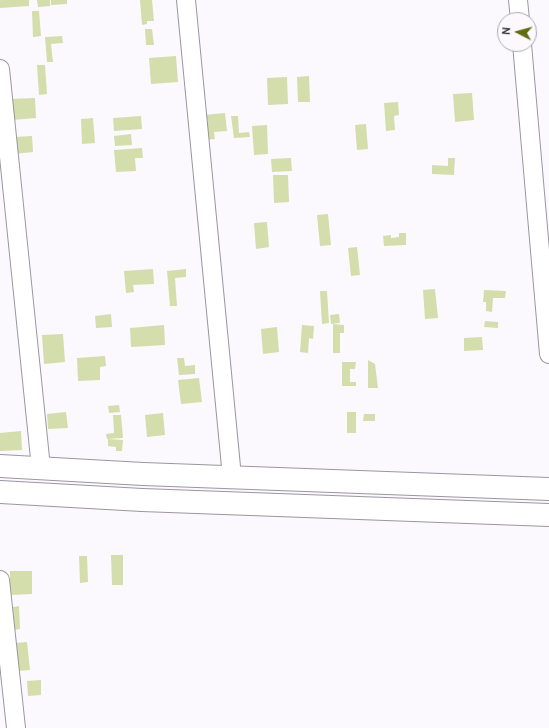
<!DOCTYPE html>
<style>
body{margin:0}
#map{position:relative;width:549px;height:728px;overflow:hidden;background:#fcf9fe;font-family:Cabin,sans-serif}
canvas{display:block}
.north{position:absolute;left:497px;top:12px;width:40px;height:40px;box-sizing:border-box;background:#fcf9fe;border:1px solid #aca9ae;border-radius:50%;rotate:276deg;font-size:11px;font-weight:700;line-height:16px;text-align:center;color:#353237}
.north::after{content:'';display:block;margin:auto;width:14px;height:18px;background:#636c14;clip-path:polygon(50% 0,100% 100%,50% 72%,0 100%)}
</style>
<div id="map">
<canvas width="549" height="728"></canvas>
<div class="north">N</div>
</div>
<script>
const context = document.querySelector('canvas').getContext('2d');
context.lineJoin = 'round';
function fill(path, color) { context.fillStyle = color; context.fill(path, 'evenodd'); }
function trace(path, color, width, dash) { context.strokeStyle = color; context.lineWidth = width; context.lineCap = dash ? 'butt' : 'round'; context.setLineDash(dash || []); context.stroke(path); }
const building = new Path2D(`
 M0 0H29V6L0 8Z
 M37 0H50V6L38 7Z
 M51 0H67V4L51 5Z
 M140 0H152L154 21H147V24L142 25Z
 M32 11H39L41 36 33 37Z
 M145 29H152L154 45H146Z
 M62 36 63 43 51 44 53 62H47L45 37Z
 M176 56 178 82 151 84 149 58Z
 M37 65H45L47 94 39 95Z
 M309 76 310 102H298L297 77Z
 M287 77 288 104 268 105 267 78Z
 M472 93 474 120 455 122 453 94Z
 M35 98 36 118 12 120 10 99Z
 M398 102 399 115 394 116 395 130 386 131 384 103Z
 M225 113 227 131 214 132 215 139 206 140 204 115Z
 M141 116 142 129 114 131 113 118Z
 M231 116H238L239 133 249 132 250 137 234 138Z
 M93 118 95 143 82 144 81 119Z
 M366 124 368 149 357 150 355 125Z
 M267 125 268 154 254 155 252 126Z
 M131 134 132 145 115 146 114 136Z
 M32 136 33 152 15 154 14 137Z
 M142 148 143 158H135L136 171 116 172 114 150Z
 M291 158 292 171 272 172 271 159Z
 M448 158H455L454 175 432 174V165L448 166Z
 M273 175H288L289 202 274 203Z
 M328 214 331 245 320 246 317 215Z
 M267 222 269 247 256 249 254 223Z
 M399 233H406V245L384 246 383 236 391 235V238L399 237Z
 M357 247 360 275 351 276 348 248Z
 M153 269 154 284 133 285 134 292 126 293 124 271Z
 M186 269V277L175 278 177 306H170L167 271Z
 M435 289 438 318 425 319 423 290Z
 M484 290 506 291 505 298H493L492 312 486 311V302H483Z
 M320 291H327L329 323 322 324Z
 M111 314 112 327 96 328 95 316Z
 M339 314 340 323 331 324 330 315Z
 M485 321 498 322V328L484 327Z
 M333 324 344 325V333H340V353H333Z
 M164 325 165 345 131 347 130 328Z
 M302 325 314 326 313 339 309 338 308 353 300 352Z
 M277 327 279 352 263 354 261 329Z
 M63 334 65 362 44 364 42 335Z
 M482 337 483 350 464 351V338Z
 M105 356 106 366 100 367V380L78 381 77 358Z
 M177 358H184L185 366 195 365V374L179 375Z
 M368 360 375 364 378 388H368Z
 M342 362H356L355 369H350V382H356V386H342Z
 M199 378 202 402 181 404 178 380Z
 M119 405 120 412 109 413 108 406Z
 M66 412 68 428 48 429 47 414Z
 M347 412H356V433H347Z
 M163 413 165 435 147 437 145 415Z
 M364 414H375V421H363Z
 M113 415H121L123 438 107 439 106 434 114 433Z
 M21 431 22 450 0 451V433Z
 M108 439 123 440 122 451H116V447L108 446Z
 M111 555H123V585H112Z
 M79 556H87L88 582 80 583Z
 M10 571H32V594L10 595Z
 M19 606 20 629 14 630 13 607Z
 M27 642 30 670 18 671 16 643Z
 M41 680V695L28 696 27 681Z`);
const minor = new Path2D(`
 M186 0 232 477
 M518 0 520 20
 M522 44 549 354
 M0 69 41 468
 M0 580 16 728`);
const major = new Path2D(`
 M0 466 143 474 549 489
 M0 492 142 500 549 515`);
fill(building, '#d4ddac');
trace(minor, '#9b95a0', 20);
trace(major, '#9b95a0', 24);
trace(minor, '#fff', 18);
trace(major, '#fff', 22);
</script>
